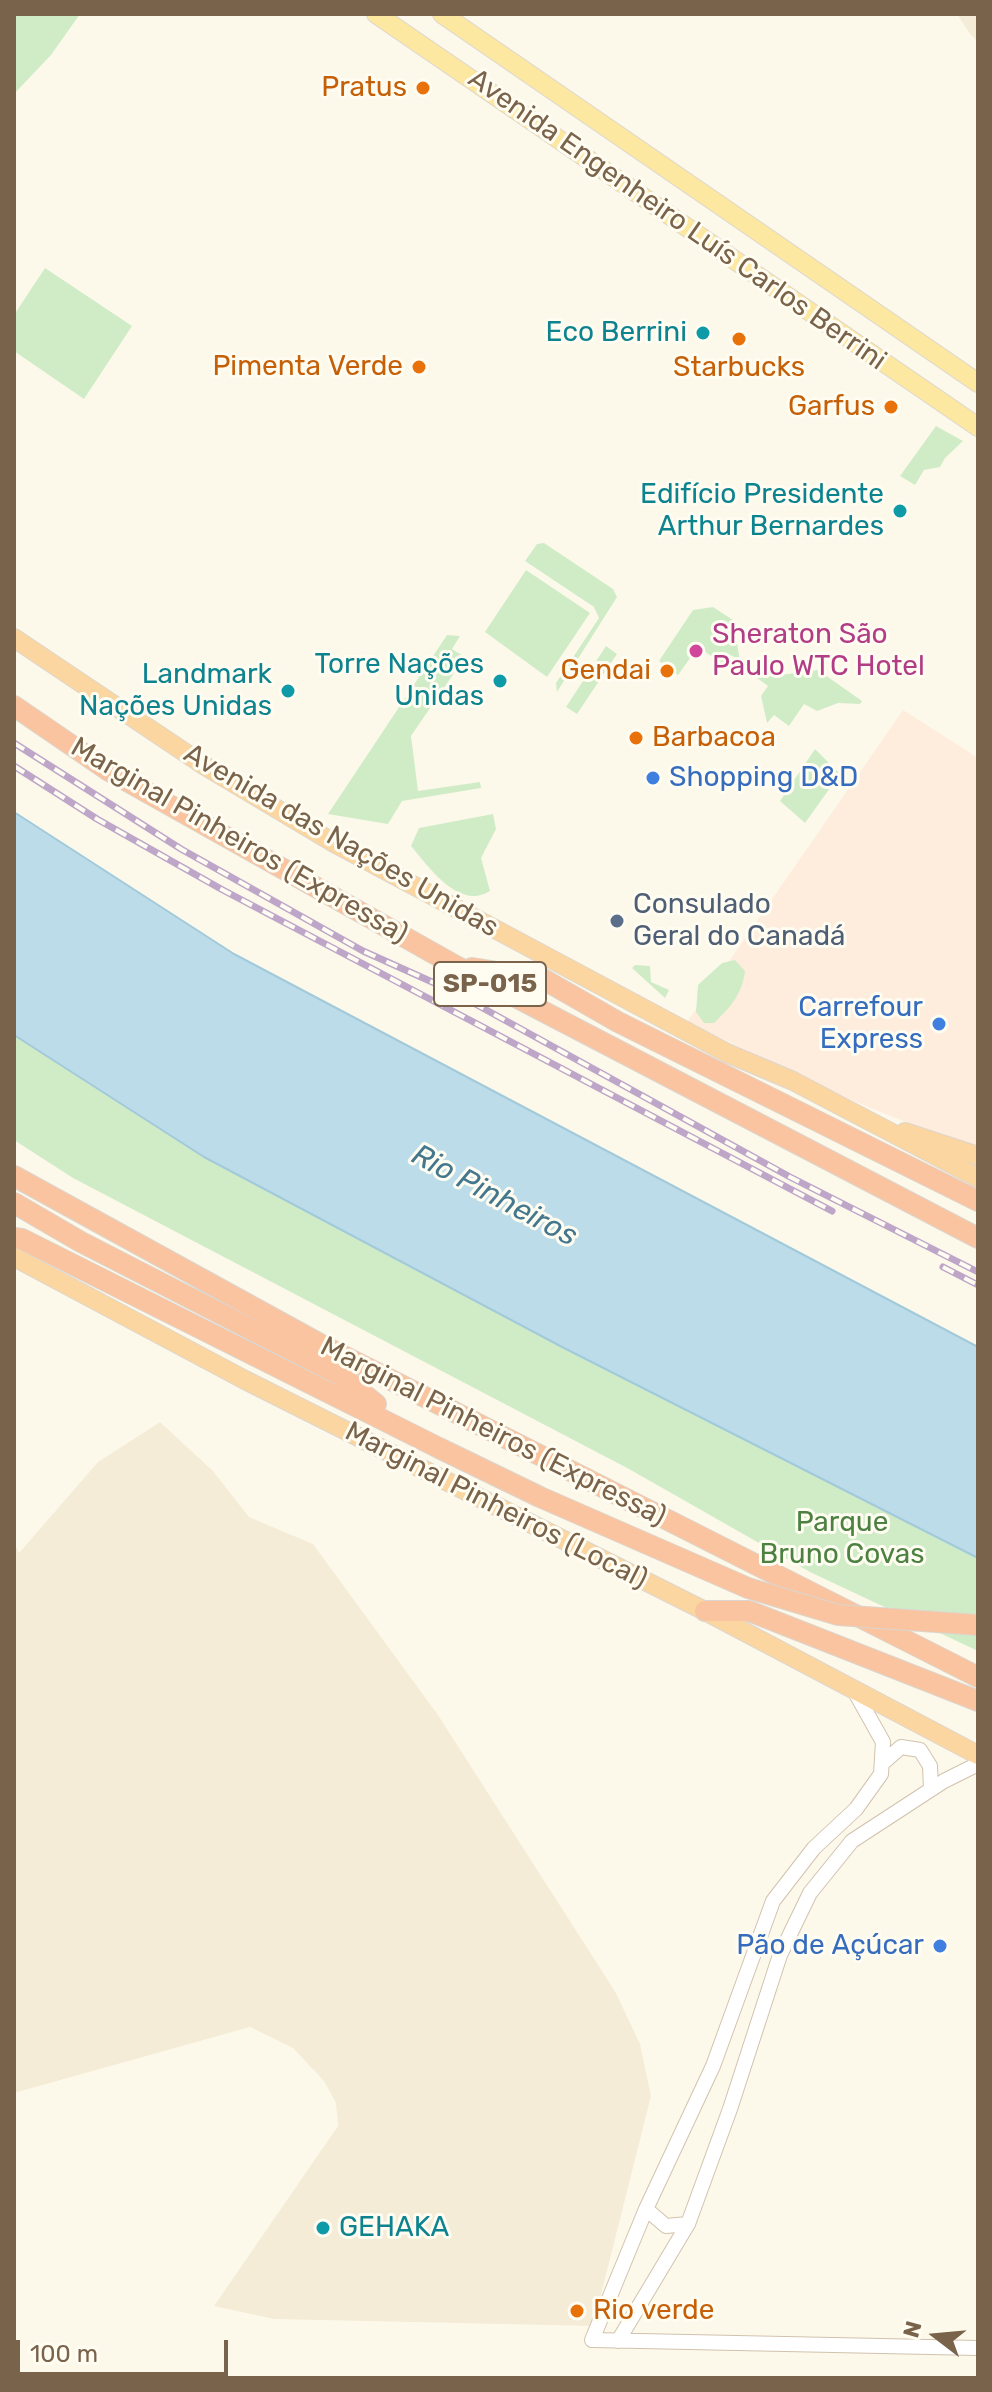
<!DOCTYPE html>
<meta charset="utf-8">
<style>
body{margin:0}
#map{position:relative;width:992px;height:2392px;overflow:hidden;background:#fdf9ea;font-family:Rubik,sans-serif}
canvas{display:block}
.frame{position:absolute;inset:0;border:16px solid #7a634b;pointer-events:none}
.north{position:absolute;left:896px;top:2296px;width:80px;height:80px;-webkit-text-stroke:6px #fffcf1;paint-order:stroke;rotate:286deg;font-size:22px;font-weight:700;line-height:32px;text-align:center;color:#7a634b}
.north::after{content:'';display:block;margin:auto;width:28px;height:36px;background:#7a634b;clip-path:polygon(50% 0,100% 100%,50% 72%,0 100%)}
.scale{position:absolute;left:16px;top:2340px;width:212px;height:36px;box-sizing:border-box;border:4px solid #7a634b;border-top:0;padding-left:10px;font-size:24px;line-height:28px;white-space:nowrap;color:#7a634b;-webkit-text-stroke:6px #fffcf1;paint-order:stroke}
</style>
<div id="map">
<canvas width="992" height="2392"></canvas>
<div class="frame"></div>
<div class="north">N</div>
<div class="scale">100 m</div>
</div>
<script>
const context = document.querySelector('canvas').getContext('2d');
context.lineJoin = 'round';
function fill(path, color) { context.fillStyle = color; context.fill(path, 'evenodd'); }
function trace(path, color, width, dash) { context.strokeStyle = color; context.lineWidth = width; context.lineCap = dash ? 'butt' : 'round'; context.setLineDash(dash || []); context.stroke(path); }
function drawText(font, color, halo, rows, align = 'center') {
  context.font = font + ' Rubik,sans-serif'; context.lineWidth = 6; context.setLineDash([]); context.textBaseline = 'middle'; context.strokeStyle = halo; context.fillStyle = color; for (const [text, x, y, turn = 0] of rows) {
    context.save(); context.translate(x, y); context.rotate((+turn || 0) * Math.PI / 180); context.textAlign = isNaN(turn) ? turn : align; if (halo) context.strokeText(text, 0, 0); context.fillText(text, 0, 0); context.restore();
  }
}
const residential = new Path2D(`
 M957 14H978V42L970 34Z
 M160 1422 213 1471 249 1517 313 1544 438 1715 616 1993 640 2044 651 2096 593 2326 274 2319 214 2306 338 2126 336 2103 324 2081 293 2048 250 2027 14 2093V1542L19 1553 98 1462Z`);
const commercial = new Path2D(`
 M903 710 978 758V1151L856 1102 687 1022Z`);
const green = new Path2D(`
 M14 14H80L51 55 14 94Z
 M45 268 132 326 84 399 14 351V315Z
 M936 426 963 441 945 458 940 467 924 470 915 485 900 476Z
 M544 543 613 589 617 597 557 692 556 683 599 618 594 607 525 561 537 544Z
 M526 570 590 613 547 677 485 632Z
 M713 607 733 620 740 661 731 655 724 665 698 647 678 675 659 661 693 610Z
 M447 635 460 636 452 649 465 657 411 736 418 791 480 782 481 788 402 801 388 824 328 814Z
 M606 646 617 654 577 714 566 707Z
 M818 670 862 701 860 704 838 703 817 711 804 704 789 726 774 715 767 723 761 696 768 686 757 678Z
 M815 749 840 774 805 823 780 801Z
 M493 814 496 829 481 858 490 891C459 911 428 866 411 846L419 828Z
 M735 960 745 971C742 994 731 1007 714 1023H704L696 1012 698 985 722 963Z
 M635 965 650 966 651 982 669 990 665 998 632 968Z
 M14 1035 204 1157 564 1348 978 1558V1651L810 1572 629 1469 73 1178 14 1140Z`);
const water = new Path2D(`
 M14 812 234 954 978 1347V1558L564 1348 204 1157 14 1035Z`);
const tertiary = new Path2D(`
 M855 1692 883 1742 881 1774 856 1809 814 1848 773 1901 713 2066 646 2209 592 2340 978 2348
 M885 1761 901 1747 920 1750 930 1766 931 1789
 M646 2209 666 2226 688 2224
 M618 2341 688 2224 730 2109 780 1955 810 1893 852 1841 944 1781 978 1764`);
const primary = new Path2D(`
 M376 14 978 427
 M442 14 978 383`);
const trunk = new Path2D(`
 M14 638 205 766 334 843 727 1053 793 1081 978 1178
 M905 1132 978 1156
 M14 1257 245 1380 705 1611 978 1755`);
const motorway = new Path2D(`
 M14 706 109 771 456 966 978 1238
 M472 968 543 979 618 1022 978 1201
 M14 1176 320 1344 978 1677
 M14 1203 81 1242 340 1375 376 1404
 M14 1238 22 1239 439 1448
 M705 1611H749L978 1701`);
const rail = new Path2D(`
 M14 743 181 849 363 951 450 990 790 1177 978 1272
 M14 766 97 819 221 889 832 1211
 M943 1267 978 1285`);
const motorwayBridge = new Path2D(`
 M439 1448 540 1497 748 1588 838 1615 978 1625`);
const markers = [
 [423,88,8,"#e8710a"],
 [703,333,8,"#0f9aa8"],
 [739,339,8,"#e8710a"],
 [419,367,8,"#e8710a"],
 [891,407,8,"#e8710a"],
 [900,511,8,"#0f9aa8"],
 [696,651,8,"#d1479c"],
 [667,671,8,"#e8710a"],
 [500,681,8,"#0f9aa8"],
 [288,691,8,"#0f9aa8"],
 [636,738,8,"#e8710a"],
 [653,778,8,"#3f7fe0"],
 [617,921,8,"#5c6f8a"],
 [939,1024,8,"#3f7fe0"],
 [940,1946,8,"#3f7fe0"],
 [323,2228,8,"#0f9aa8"],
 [577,2311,8,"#e8710a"]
];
const shields = [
 [490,984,112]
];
const shieldNames = [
 ["SP-015",490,984]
];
const foodNames = [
 ["Pratus",407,88],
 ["Pimenta Verde",403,367],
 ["Starbucks",739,368,"center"],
 ["Garfus",875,407],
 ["Gendai",651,671],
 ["Barbacoa",652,738,"left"],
 ["Rio verde",593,2311,"left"]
];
const streetNames = [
 ["Avenida Engenheiro Luís Carlos Berrini",677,220,35],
 ["Marginal Pinheiros (Expressa)",239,841,30],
 ["Avenida das Nações Unidas",341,841,30],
 ["Marginal Pinheiros (Expressa)",493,1432,27],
 ["Marginal Pinheiros (Local)",496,1506,27]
];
const cultureNames = [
 ["Eco Berrini",687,333],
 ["Edifício Presidente",884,495],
 ["Arthur Bernardes",884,527],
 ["Torre Nações",484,665],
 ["Unidas",484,697],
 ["Landmark",272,675],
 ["Nações Unidas",272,707],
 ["GEHAKA",339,2228,"left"]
];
const hotelNames = [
 ["Sheraton São",712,635],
 ["Paulo WTC Hotel",712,667]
];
const shopNames = [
 ["Shopping D&D",669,778,"left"],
 ["Carrefour",923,1008],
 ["Express",923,1040],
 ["Pão de Açúcar",924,1946]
];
const serviceNames = [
 ["Consulado",633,905],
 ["Geral do Canadá",633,937]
];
const parkNames = [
 ["Parque",842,1523],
 ["Bruno Covas",842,1555]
];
const waterNames = [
 ["Rio Pinheiros",494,1196,28]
];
fill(residential, '#f5ecd8');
fill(commercial, '#feecdd');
fill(green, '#d0ecc7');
fill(water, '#bcdce9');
trace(water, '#a2cadb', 2);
trace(tertiary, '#d1c2ae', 16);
trace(primary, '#dcd6d0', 20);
trace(trunk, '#dcd6d0', 20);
trace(motorway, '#dcd6d0', 22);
trace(tertiary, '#fff', 14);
trace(primary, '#fde8a1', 18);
trace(trunk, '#fbd6a0', 18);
trace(motorway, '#f9c49f', 20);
trace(rail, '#bea6c9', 7);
trace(rail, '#fffcf1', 4, [12]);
trace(motorwayBridge, '#dcd6d0', 22, []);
trace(motorwayBridge, '#f9c49f', 20);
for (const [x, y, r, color] of markers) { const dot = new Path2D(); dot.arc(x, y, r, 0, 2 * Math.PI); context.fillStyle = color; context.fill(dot); trace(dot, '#fffcf1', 3); }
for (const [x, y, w] of shields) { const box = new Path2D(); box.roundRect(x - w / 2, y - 22, w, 44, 6); context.fillStyle = '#fffcf1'; context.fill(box); trace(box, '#7a634b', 2); }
drawText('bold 26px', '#7a634b', null, shieldNames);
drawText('28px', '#c56008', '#fffcf1', foodNames, 'right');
drawText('28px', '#7a634b', '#fffcf1', streetNames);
drawText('28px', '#0d838f', '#fffcf1', cultureNames, 'right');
drawText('28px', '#b23c85', '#fffcf1', hotelNames, 'left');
drawText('28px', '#366cbe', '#fffcf1', shopNames, 'right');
drawText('28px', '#4e5e75', '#fffcf1', serviceNames, 'left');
drawText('28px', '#4c8142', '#fffcf1', parkNames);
drawText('italic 30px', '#43778e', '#fffcf1', waterNames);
</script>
